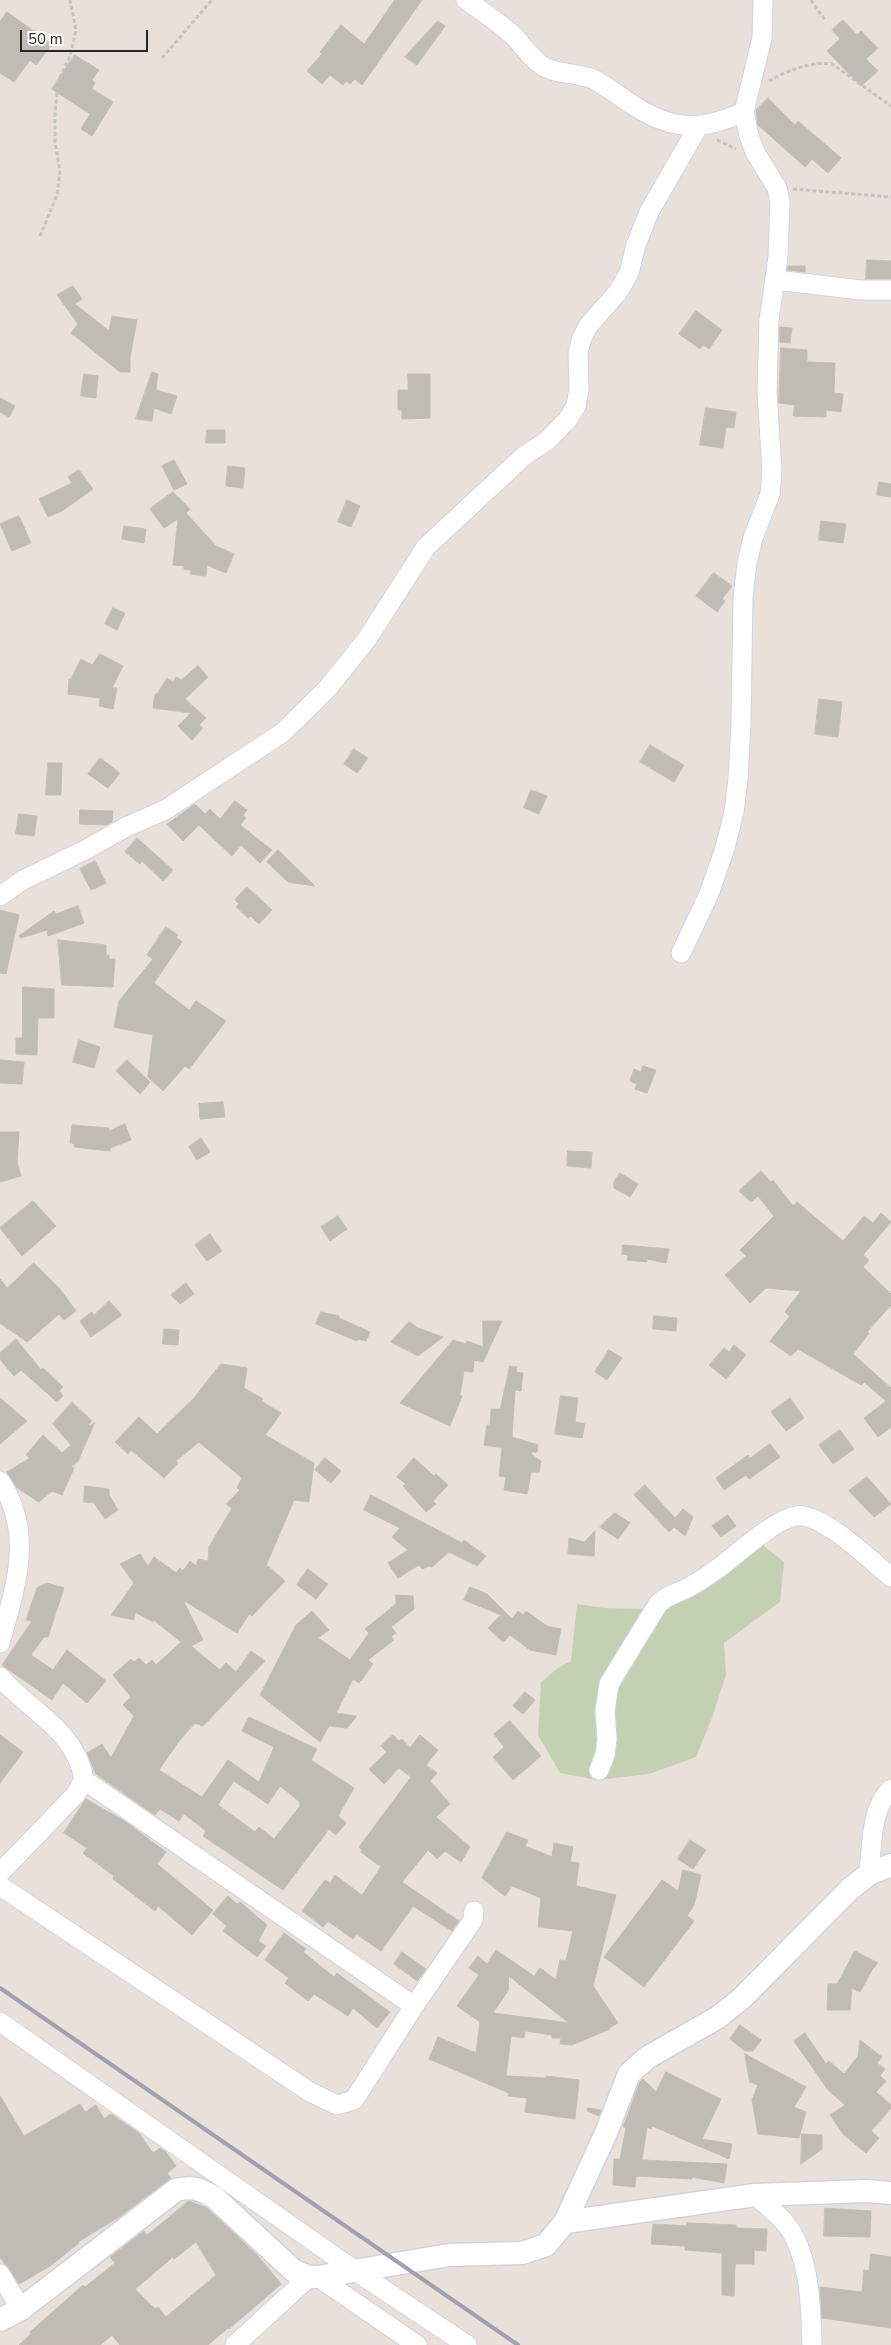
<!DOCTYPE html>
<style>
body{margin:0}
#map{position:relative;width:891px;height:2345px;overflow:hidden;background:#e9e1d9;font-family:"Nunito Sans",sans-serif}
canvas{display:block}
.scale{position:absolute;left:20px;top:30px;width:128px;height:22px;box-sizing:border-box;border:2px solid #272727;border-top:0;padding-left:6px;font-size:15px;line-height:18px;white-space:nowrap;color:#272727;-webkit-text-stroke:4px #fff;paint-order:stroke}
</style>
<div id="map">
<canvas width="891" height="2345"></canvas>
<div class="scale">50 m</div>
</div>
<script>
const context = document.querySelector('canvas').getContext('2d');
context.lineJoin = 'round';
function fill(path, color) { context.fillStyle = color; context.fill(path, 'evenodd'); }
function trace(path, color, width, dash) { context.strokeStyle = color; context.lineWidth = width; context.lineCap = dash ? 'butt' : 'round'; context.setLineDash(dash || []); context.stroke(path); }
const cemetery = new Path2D(`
 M758 1541 784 1562 780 1602 724 1643 726 1675 712 1718 696 1757 649 1774 597 1780 560 1773 538 1735 541 1682 558 1668 571 1661 577 1604 604 1608 654 1609Z`);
const building = new Path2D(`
 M395 0H422L362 85 355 79 350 84 346 81 343 85 330 75 322 84 307 71 322 54 320 52 341 25 364 44Z
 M7 12 52 44 36 65 30 60 14 82 0 73V22Z
 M843 20 857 35 861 31 878 48 866 59 878 71 861 86 827 51 840 39 832 30Z
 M438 21 445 26 417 65 405 57Z
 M75 55 99 70 92 80 95 83 92 89 113 102 92 136 81 129 90 114 52 89Z
 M768 98 795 125 798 121 841 158 828 173 812 159 805 167 758 125 756 110Z
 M867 260 891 261V279H866Z
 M788 266H805V272L787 270Z
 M73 286 82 299 75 304 109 331 112 316 137 320 130 357V372H120L71 333 78 324 57 295Z
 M696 311 722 330 709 349 703 345 700 349 679 334Z
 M780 327 792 328 790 343 780 342Z
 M781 348 807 350V362L835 363 834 393 843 394 841 412 826 410V417L793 416 795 405 779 403Z
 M152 372 158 374 156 390 177 396 171 414 154 408 152 421 136 419Z
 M84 374 98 376 96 398 81 396Z
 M408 374H430V418L402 419V410H398V390H408Z
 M0 398 15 406 9 417 0 412Z
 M706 408 736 412 734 428 726 427 723 448 700 445Z
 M207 430H225V443H206Z
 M174 460 187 484 174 490 162 466Z
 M228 466 245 468 243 488 226 486Z
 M79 470 93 489 62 511 48 517 39 499 72 483 68 477Z
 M879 482 891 484V497L877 495Z
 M173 492 190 509 186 513 216 546 234 554 226 573 207 565 206 576 190 574 191 570 184 569V566L173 565 178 519 164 528 150 509Z
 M347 500 360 506 351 527 338 522Z
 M19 516 31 543 12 551 0 524Z
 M821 521 846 524 843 543 819 540Z
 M124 526 146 529 144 543 122 539Z
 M714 573 732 586 722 599 725 601 717 612 696 596Z
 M113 608 125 613 117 630 105 624Z
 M100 654 123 666 112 688H117L113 709 99 706 100 698 68 694 69 679H71L81 659 92 665Z
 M198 666 208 677 185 699 206 718 199 725 203 728 192 740 178 726 191 713 153 708 155 694H157L167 678 173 682 176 677 181 680Z
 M819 699 842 702 838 737 815 734Z
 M650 745 684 765 674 782 640 762Z
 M354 749 368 758 357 773 344 764Z
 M100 758 120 773 108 788 88 774Z
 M48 763H62L61 795H46Z
 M531 790 547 796 539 814 524 808Z
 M235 801 247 810 243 815 246 818 240 825 272 850 260 863 241 845 232 856 199 825 183 841 167 824 195 804 205 814 210 809 220 819Z
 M80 810 113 811 112 822 106 825 80 824Z
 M19 814 37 816 34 836 16 834Z
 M137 838 173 870 163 881 142 861 140 864 125 852Z
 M278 850 315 886 288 882 267 862Z
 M95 861 106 883 91 890 80 869Z
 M247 887 272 910 259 924 251 916 248 918 236 907 239 904 235 900Z
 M78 906 84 923 48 936 47 930 21 938 19 936 54 911 56 914Z
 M0 910 19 915 6 974 0 973Z
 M166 927 178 935 176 937 182 942 154 983 189 1010 196 1001 226 1021 189 1069 185 1066 163 1091 148 1077 153 1035 114 1027 119 1001 153 959 147 955Z
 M58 940 106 945V955H109V959H115L113 987 62 985Z
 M23 987 54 989V1018H38L37 1055 16 1054V1038H22Z
 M79 1040 100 1047 94 1068 73 1062Z
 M0 1060 24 1062 22 1084 0 1083Z
 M127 1060 150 1082 140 1094 116 1071Z
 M643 1066 656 1070 647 1093 635 1089 637 1084 630 1081 634 1069 641 1072Z
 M223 1102 225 1117 200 1119 199 1104Z
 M125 1124 131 1140 110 1148V1151L74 1147 75 1144 70 1143 72 1125 109 1128V1131Z
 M0 1132H19L17 1162 21 1176 0 1182Z
 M201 1138 210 1152 197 1160 189 1147Z
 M568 1151 592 1152 591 1168 567 1166Z
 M761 1171 771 1182 773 1180 793 1206 797 1202 843 1241 864 1216 873 1223 881 1213 891 1222 863 1255 869 1260 863 1267 891 1294V1305L867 1332 869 1333 853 1354 891 1388V1427L878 1437 864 1418 886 1401 864 1382 861 1385 798 1349 791 1356 770 1341 790 1316 785 1312 801 1291 766 1288 750 1303 725 1275 746 1256 740 1250 774 1216 758 1196 751 1202 739 1191Z
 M620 1173 638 1184 630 1197 614 1188V1182Z
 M33 1201 56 1226 22 1256 0 1228Z
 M338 1216 347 1229 330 1241 321 1227Z
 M210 1234 222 1251 207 1261 195 1245Z
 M623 1245 669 1249 666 1263 647 1259V1262L627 1260 628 1255 622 1254Z
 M34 1263 59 1288 76 1311 64 1320 59 1314 27 1342 0 1323V1279L7 1288Z
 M186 1283 194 1294 180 1304 171 1295Z
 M109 1301 122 1315 91 1337 80 1321 92 1312 94 1315Z
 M321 1312 339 1316V1318L370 1332 366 1341 358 1339 357 1341 316 1324Z
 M654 1316 677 1318 676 1331 653 1329Z
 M483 1321H502L483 1362 474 1360 473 1372 464 1371 460 1395 462 1396 450 1426 400 1403 453 1340 466 1344 467 1341 483 1347Z
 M409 1322 418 1328 443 1337 418 1356 391 1342Z
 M164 1329 179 1330 178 1345 163 1344Z
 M16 1339 41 1370 43 1368 63 1387 59 1391 63 1396 57 1402 21 1370 14 1376 0 1359V1353Z
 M734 1345 746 1355 726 1379 709 1365 724 1348 729 1352Z
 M609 1350 622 1358 607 1380 595 1372Z
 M221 1364 247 1368 244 1388 263 1399 261 1401 281 1413 265 1435 314 1463 309 1502 294 1500 265 1568 268 1566 285 1581 252 1616 249 1614 237 1633 183 1600 203 1640 191 1646 220 1670 226 1663 236 1672 251 1651 265 1661 203 1726 195 1723 179 1741 159 1770 202 1797 228 1760 259 1782 274 1747 242 1731 249 1717 317 1749 311 1760 354 1788 338 1816 346 1823 336 1835 329 1829 283 1890 203 1836 206 1831 184 1814 179 1821 160 1809 155 1815 96 1774 87 1753 102 1744 111 1758 134 1716 123 1705 131 1697 113 1675 131 1659 134 1662 139 1658 146 1665 152 1660 156 1665 181 1642 154 1620 153 1622 135 1612 134 1620 111 1615 134 1583 120 1564 140 1554 148 1566 154 1557 176 1573 180 1568 183 1571 190 1561 196 1566 198 1559 208 1561 209 1547 232 1508 226 1504 240 1490 237 1488 242 1478 199 1442 176 1461 178 1463 164 1478 131 1450 128 1454 115 1442 139 1417 157 1434 194 1398ZM234 1781 268 1804 280 1786 300 1802V1806L274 1839 259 1827 255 1832 218 1805Z
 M510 1366 517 1367 516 1372 523 1373 521 1391 515 1390 512 1437 538 1445 537 1452H532L531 1454 541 1461 539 1472H531L527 1494 504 1490 506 1477 499 1476 502 1448 484 1445 487 1425H490L491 1409H500Z
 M561 1396 578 1398 575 1422 585 1424 582 1438 555 1434Z
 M0 1398 27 1421 0 1444Z
 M790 1398 804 1418 786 1431 771 1412Z
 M72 1402 92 1421 88 1425 90 1426 95 1422 78 1461 71 1467 74 1468 62 1495 52 1491 39 1502 17 1488 7 1472 30 1458 26 1455 43 1435 62 1453 71 1445 53 1424Z
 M840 1430 854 1449 833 1464 819 1445Z
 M770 1444 780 1457 749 1479 746 1475 724 1490 716 1478 748 1455 750 1458Z
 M325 1458 341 1471 331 1483 315 1470Z
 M414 1458 434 1476 436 1474 448 1485 433 1501 436 1504 426 1512 403 1486 406 1484 397 1477Z
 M867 1477 891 1504 874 1517 849 1491Z
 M645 1485 675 1518 683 1509 693 1517 685 1536 674 1527 669 1532 634 1495Z
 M85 1486 109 1489V1495L118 1510 105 1519 94 1503 84 1502Z
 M371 1495 462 1543 464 1540 486 1556 477 1566 449 1552 432 1567 429 1566 422 1569 419 1565 398 1578 388 1563 408 1550 392 1537 400 1528 364 1510Z
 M615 1513 630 1523 618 1539 600 1527Z
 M728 1515 736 1526 721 1537 712 1526Z
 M595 1531 594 1556 568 1554 569 1538 584 1542Z
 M308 1569 328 1584 316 1599 297 1585Z
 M47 1583 64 1588 48 1637H44L31 1655 53 1670 67 1650 106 1681 87 1703 63 1683 52 1700 2 1665 32 1621 26 1620 37 1588Z
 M470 1587 487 1594 512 1619 518 1611 523 1615 526 1611 547 1626 561 1629 556 1655 530 1650 510 1635 503 1642 488 1628 501 1615 464 1600Z
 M396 1595 413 1596 414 1609 391 1627 396 1633 391 1636 394 1640 368 1660 373 1664 361 1681 360 1680 359 1683 353 1679 336 1713 357 1716 347 1728 329 1726 320 1742 260 1695 296 1625 312 1611 329 1630 318 1638 350 1660 369 1633 365 1629 396 1604Z
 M525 1692 535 1700 523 1714 513 1706Z
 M510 1721 541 1756 513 1780 493 1757 504 1747 494 1734Z
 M0 1735 23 1752 0 1783Z
 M393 1735 399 1741 402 1739 410 1748 420 1735 438 1750 426 1765 437 1773 430 1781 450 1804 436 1817 470 1847 461 1862 445 1851 437 1859 428 1850 402 1882 459 1921 452 1931 413 1906 381 1951 356 1934 353 1939 328 1921 323 1927 302 1911 325 1880 330 1883 335 1875 362 1895 381 1867 361 1852 362 1850 359 1847 411 1777 399 1768 384 1784 369 1769 387 1752 381 1746Z
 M86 1799 126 1822 166 1852 157 1864 213 1910 192 1935 158 1906 155 1911 113 1879 114 1876 83 1853 87 1848 64 1833Z
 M507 1832 528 1840 525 1846 552 1857 554 1843 573 1847 570 1862 579 1863 576 1886 616 1895 593 1986 618 2023 609 2028 610 2029 572 2045 560 2044 561 2038H552V2035L525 2031 524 2038 511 2036 506 2076 546 2078V2076L579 2080 575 2119 525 2112 527 2098 508 2096 509 2093 429 2059 438 2037 476 2053 480 2022 457 2006 479 1975 469 1968 478 1956 487 1964 496 1950 534 1976 540 1968 556 1980 560 1960 566 1961 573 1931 538 1927 541 1898 512 1886 505 1896 482 1878ZM509 1977H510L569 2023 493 2013 508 1991Z
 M690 1840 706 1850 693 1869 678 1859Z
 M683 1870 701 1875 694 1905 687 1916 694 1921 644 1987 604 1957 662 1880 678 1891Z
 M228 1896 237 1904 240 1902 267 1925 258 1941 266 1946 257 1957 223 1931 227 1926 213 1914Z
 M284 1933 306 1949 303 1952 334 1977 337 1973 390 2012 377 2028 353 2008 348 2016 314 1994 308 2001 285 1983 289 1978 265 1960Z
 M855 1951 878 1963 872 1970 860 1992 852 1988 850 2010H827L828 1984H837Z
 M402 1952 426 1969 417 1981 394 1964Z
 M740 2025 761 2040 753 2051H745L730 2039Z
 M805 2033 826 2064 829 2061 844 2074 858 2056 860 2040 882 2057 877 2063 885 2069 880 2076 886 2081 876 2092 891 2105V2108L871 2131 879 2138 866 2153 844 2135 830 2115 845 2105 828 2090 794 2041Z
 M745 2054 806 2087 794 2107 806 2112 799 2138 758 2134 752 2100 758 2085 750 2082Z
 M666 2072 721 2099 702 2139 732 2144 729 2159 652 2126 651 2129 647 2127 642 2160 727 2164 724 2183 692 2177V2179L636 2176 635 2187 613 2185 614 2159H620L626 2128 623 2127 640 2082 643 2079 656 2092Z
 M0 2096 24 2136 80 2104 85 2112 96 2105 104 2119 111 2114 139 2133 153 2153 160 2148 166 2152 176 2166 167 2173 171 2178 119 2217 78 2242 79 2243 50 2266 19 2284 0 2257Z
 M588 2108 601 2110 599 2116 587 2111Z
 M802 2134 822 2135V2149L801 2164Z
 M189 2201 207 2208 257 2255 281 2284 229 2329 228 2328 208 2345H120L112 2335 100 2345H19L31 2334 30 2332 83 2285 85 2287 115 2263 110 2257 144 2231 147 2235ZM196 2242 216 2275 166 2317 158 2307 155 2309 135 2289 173 2257 174 2259Z
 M825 2208 871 2211 870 2237 824 2236Z
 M687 2223 736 2225V2228L767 2229 766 2251 754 2250V2264H735L734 2296 722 2295V2253L685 2250V2246L651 2244 653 2224 687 2226Z
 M871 2254 891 2257V2328L822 2318 820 2287 862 2292 864 2270 869 2271Z`);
const path = new Path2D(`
 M811 0 826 21
 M162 58 212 0
 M769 81C786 71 811 61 832 64L891 106
 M717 140 736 149
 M793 189 891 197
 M40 236 57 195 60 172 55 142V114L58 82 70 56 76 30 70 0`);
const minor = new Path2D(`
 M466 0C483 12 500 23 515 37 523 46 531 58 541 65 555 75 578 72 595 80 610 88 622 99 636 107 676 132 703 130 744 112
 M775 280 861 290H891
 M0 896 23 880 85 850 126 827 165 810 282 733 327 689 367 639 426 547 525 455 547 441 568 419 576 406 579 389 578 352 582 338 588 326 618 292 629 273 636 245 649 212 698 127
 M681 953 709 894 725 848 734 812 738 779 741 723 743 598 747 563 753 538 770 494 772 471 767 392 769 320 778 257 780 201 777 188 755 152 749 136 744 112 762 38 763 0
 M0 1481C35 1533 15 1588 0 1643
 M0 1677C29 1711 77 1731 84 1780L75 1795 0 1873
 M599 1770 605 1755 607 1739 605 1711 609 1684 658 1604C668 1594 679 1593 691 1586 701 1581 711 1573 720 1567 738 1553 774 1520 796 1516 822 1512 871 1561 891 1577
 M869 1874C872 1847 870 1809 891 1789
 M0 1886 310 2092 337 2105 354 2100 414 2006 84 1780
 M414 2006 473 1920 474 1911
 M0 2022 357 2272 467 2345
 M755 2195C766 2205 781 2216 789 2228 810 2259 811 2308 812 2345
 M0 2274 21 2309
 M318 2277 417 2345
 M235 2345 309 2277`);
const tertiary = new Path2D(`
 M565 2222 606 2133 629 2074 648 2057 717 2018 741 1999 850 1889 869 1874 891 1865
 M0 2320 21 2309 176 2190C193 2186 201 2189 215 2198L294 2271 309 2277H318L449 2255 522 2253 546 2245 565 2222 755 2195 866 2191 891 2193`);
const rail = new Path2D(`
 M0 1988 518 2345`);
fill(cemetery, '#c3d1b2');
fill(building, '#c1bbb6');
trace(building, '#c3bdb3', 1);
trace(minor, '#cfd3df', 21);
trace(tertiary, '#cfd3df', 25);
trace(path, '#c3c3c3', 3, [4, 2.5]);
trace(minor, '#fff', 19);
trace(tertiary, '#fff', 22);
trace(rail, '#9da1b0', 4);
</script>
